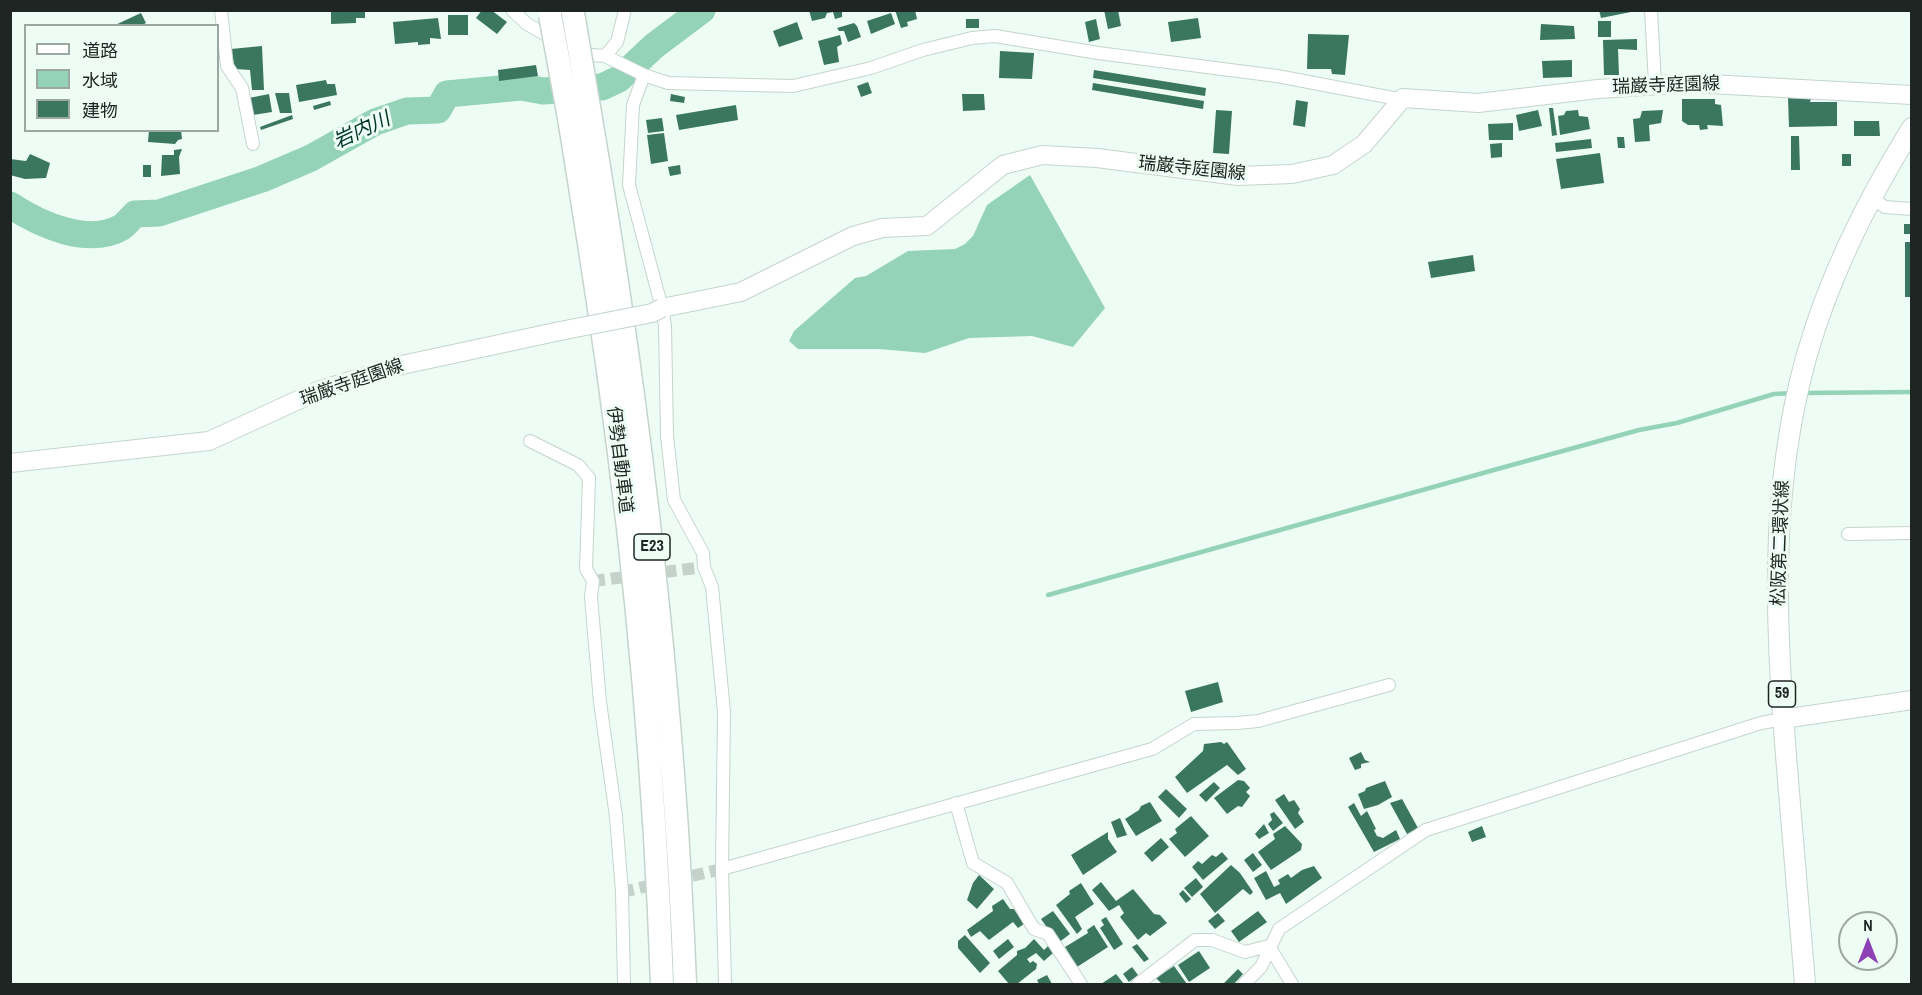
<!DOCTYPE html>
<meta charset="utf-8">
<style>
body{margin:0}
#map{position:relative;width:1922px;height:995px;overflow:hidden;background:#edfdf5;font-family:"Archivo Narrow","Noto Sans JP",sans-serif}
canvas{display:block}
.frame{position:absolute;inset:0;border:12px solid #1f2522;pointer-events:none}
.legend{position:absolute;left:24px;top:24px;width:195px;height:108px;box-sizing:border-box;background:#edfdf5;border:2px solid #9ba7a1;margin:0;padding:8px 10px;list-style:none;font-size:18px;color:#1f2522}
.legend li{display:flex;align-items:center;gap:12px;height:30px}
.legend b{width:30px;border:2px solid #9ba7a1}
.north{position:absolute;left:1838px;top:911px;width:60px;height:60px;box-sizing:border-box;background:#edfdf5;border:2px solid #9ba7a1;border-radius:50%;rotate:0deg;font-size:16px;font-weight:700;line-height:24px;text-align:center;color:#1f2522}
.north::after{content:'';display:block;margin:auto;width:21px;height:27px;background:#8c42b4;clip-path:polygon(50% 0,100% 100%,50% 72%,0 100%)}
</style>
<div id="map">
<canvas width="1922" height="995"></canvas>
<div class="frame"></div>
<ul class="legend">
<li><b style="height:8px;background:#fff"></b>道路</li>
<li><b style="height:16px;background:#95d3b8"></b>水域</li>
<li><b style="height:16px;background:#3b7760"></b>建物</li>
</ul>
<div class="north">N</div>
</div>
<script>
const context = document.querySelector('canvas').getContext('2d');
context.lineJoin = 'round';
function fill(path, color) { context.fillStyle = color; context.fill(path, 'evenodd'); }
function trace(path, color, width, dash) { context.strokeStyle = color; context.lineWidth = width; context.lineCap = dash ? 'butt' : 'round'; context.setLineDash(dash || []); context.stroke(path); }
function drawText(font, color, halo, rows, align = 'center') {
  context.font = font + ' "Archivo Narrow","Noto Sans JP",sans-serif'; context.lineWidth = 6; context.setLineDash([]); context.textBaseline = 'middle'; context.strokeStyle = halo; context.fillStyle = color; for (const [text, x, y, turn = 0] of rows) {
    context.save(); context.translate(x, y); context.rotate((+turn || 0) * Math.PI / 180); context.textAlign = isNaN(turn) ? turn : align; if (halo) context.strokeText(text, 0, 0); context.fillText(text, 0, 0); context.restore();
  }
}
const water = new Path2D(`
 M1030 175 1105 308 1073 347 1032 336 969 338 925 353 879 349H798L789 341 794 331 855 278 866 276 908 251 955 249 965 244 973 236 987 205Z`);
const stream = new Path2D(`
 M1803 393 1912 392
 M1048 595 1501 468 1639 430 1677 423 1774 394 1792 393`);
const river = new Path2D(`
 M10 205C39 224 88 247 122 227 126 224 131 218 135 214L159 213 262 179 311 158 375 122 407 111 438 110 447 94 521 87 543 91 602 87 619 79 654 46 702 10`);
const building = new Path2D(`
 M331 10H365V18H356V23L331 24Z
 M482 10H491L507 22 497 34 476 18Z
 M809 10H842V17L835 19 833 12 827 13 825 18 812 21Z
 M895 10H915L917 19 907 22 908 26 901 28Z
 M1104 10H1118L1121 26 1108 29Z
 M1599 10H1631V12L1601 18Z
 M141 13 146 23 140 26H113Z
 M891 13 895 24 871 34 867 21Z
 M448 15H468V35H448Z
 M438 18 441 39 430 38V44L418 45V42L395 44 393 22Z
 M1198 18 1201 38 1171 42 1168 22Z
 M966 19H979V28H966Z
 M1096 19 1100 39 1089 42 1085 22Z
 M1598 21H1611V37H1598Z
 M797 22 803 39 779 47 773 31Z
 M854 23 857 26 861 37 848 42 844 31H839L837 28Z
 M1541 24 1574 26 1575 39 1540 40Z
 M1308 34 1349 35 1345 75 1332 74 1331 69H1307Z
 M840 35 842 44 837 47 839 62 824 65 818 41Z
 M1637 39V50L1618 49 1619 75H1604L1603 40Z
 M262 46 264 90H252L250 70 235 69 231 49Z
 M1000 51 1034 53 1032 79 999 78Z
 M1572 60V77L1543 78 1542 61Z
 M536 65 538 76 499 81 498 70Z
 M1094 70 1206 88 1205 96 1093 78Z
 M326 80 327 84H335L337 95 299 102 296 85Z
 M868 82 872 93 861 97 857 86Z
 M1093 83 1204 101 1203 109 1092 90Z
 M275 93H289L292 113H280Z
 M269 94 272 112 253 115 249 98Z
 M671 94 685 97 684 103 670 101Z
 M962 94H984L985 110 963 111Z
 M1788 98 1811 99 1810 102H1837V126L1789 127Z
 M1682 99H1715V104L1721 105 1723 126 1707 125 1708 129 1700 130 1699 125H1688L1682 121Z
 M1296 100 1308 102 1305 127 1293 125Z
 M330 101 331 105 314 110 313 106Z
 M736 105 738 120 679 130 676 115Z
 M1549 108H1553L1557 135 1552 136Z
 M1216 110 1232 111 1229 154 1213 153Z
 M1538 110 1542 126 1519 131 1516 115Z
 M1578 110 1579 116 1588 117 1590 129 1560 135 1558 116 1564 115 1566 111Z
 M1663 110 1661 123 1649 125 1650 141 1635 142 1633 119 1640 118 1642 111Z
 M292 115 293 119 261 130 260 127Z
 M662 118 664 131 648 133 646 120Z
 M1854 121H1879L1880 136H1854Z
 M1513 123V140H1489L1488 124Z
 M149 130H181L182 139 178 140 175 144 148 142Z
 M664 133 668 161 651 164 647 135Z
 M1791 136H1799L1800 170H1791Z
 M1617 137H1624L1625 148H1618Z
 M1591 139 1592 148 1556 152 1555 143Z
 M1502 143V157L1491 158 1490 144Z
 M182 149 179 157 180 174 161 176 162 155H174V150Z
 M1600 153 1604 183 1561 189 1556 159Z
 M30 154 50 163 46 178 25 179 10 175V159L26 161Z
 M1842 154H1851V166H1842Z
 M143 165H151V177H143Z
 M680 165 681 174 670 176 668 167Z
 M1904 224H1912V234H1904Z
 M1905 242H1912V297H1905Z
 M1473 255 1475 271 1431 278 1428 262Z
 M1218 682 1223 702 1191 712 1185 691Z
 M1221 742 1224 744 1227 742 1246 769 1238 775 1227 765 1187 793 1175 777 1203 751 1204 744Z
 M1361 752 1365 760 1370 762 1361 764V768L1355 770 1349 758Z
 M1238 780 1244 781 1250 788 1246 792 1250 796 1242 807 1238 806 1227 814 1214 798Z
 M1385 781 1392 797 1378 805 1364 809 1358 794 1365 791 1366 788Z
 M1214 782 1220 788 1206 802 1199 795Z
 M1166 789 1187 809 1179 818 1158 797Z
 M1284 794 1289 802 1294 800 1300 809 1298 813 1304 822 1295 829 1275 800Z
 M1402 799 1418 828 1407 834 1390 803Z
 M1150 802 1162 821 1136 836 1125 819 1139 810 1141 806Z
 M1354 803 1361 816 1367 811 1376 829 1374 830 1377 836 1383 838 1396 830 1400 839 1374 852 1348 807Z
 M1274 812 1283 823 1273 831 1268 824 1272 820 1270 814Z
 M1191 816 1209 836 1185 857 1169 839 1177 833 1175 829Z
 M1120 818 1127 835 1117 838 1111 822Z
 M1264 824 1269 833 1259 839 1255 834Z
 M1285 826 1302 844 1301 850 1271 870 1258 852 1275 839 1273 834Z
 M1482 826 1486 837 1472 842 1468 832Z
 M1108 832V839L1117 852 1083 875 1071 855Z
 M1161 838 1169 847 1152 862 1144 853Z
 M1222 852 1228 859 1203 880 1192 867 1198 861 1202 864 1212 855 1216 857Z
 M1253 853 1262 865 1253 872 1244 860Z
 M1231 865 1240 873 1253 892 1250 895 1243 889 1215 913 1200 894Z
 M1314 866 1322 878 1286 904 1280 893 1266 900 1254 878 1266 871 1274 887 1280 884 1278 880 1288 874 1291 878 1302 870Z
 M979 875 994 889 977 909 967 900 973 883Z
 M1196 878 1203 887 1192 897 1184 888Z
 M1101 882 1116 901 1133 889 1154 914 1160 915 1167 923 1150 936 1146 933 1138 940 1120 917 1124 913 1119 905 1109 911 1092 890Z
 M1081 883 1094 904 1075 917 1082 929 1077 934 1056 905 1070 894 1069 891Z
 M1183 890 1191 899 1186 903 1179 894Z
 M1003 899 1010 909H1014L1024 924 1018 928 1013 922 989 940 980 931 971 937 967 930 993 911 992 906Z
 M1053 911 1070 934 1058 943 1041 919Z
 M1258 911 1267 922 1239 942 1231 931Z
 M1218 913 1225 921 1215 929 1208 921Z
 M1106 917 1123 944 1114 950 1100 928 1104 925 1101 920Z
 M1094 925 1108 947 1077 967 1065 947 1088 933 1087 930Z
 M965 935 990 963 980 973 958 948V941Z
 M1008 939 1014 947 999 959 993 951Z
 M1034 939 1044 950 1048 946 1053 953 1044 961 1036 953 1027 959 1030 963 1033 961 1037 964 1036 969 1017 984H1009L998 971 1017 955V951L1025 948Z
 M1137 944 1149 959 1144 962 1132 947Z
 M1199 951 1210 968 1189 982 1178 965Z
 M1174 966 1187 984H1162L1156 978Z
 M1132 967 1138 975 1129 982 1123 974Z
 M1238 969 1243 974 1234 984H1223Z
 M1116 974 1124 984H1101Z
 M1047 975 1052 984H1039L1037 980Z`);
const streetTunnel = new Path2D(`
 M593 581 704 567
 M622 892 722 869`);
const street = new Path2D(`
 M221 10 227 66 242 88 253 144
 M512 10 527 24 555 40
 M1651 10 1655 84
 M577 49 591 55 605 56 644 75 668 83 793 86 871 68 923 50 972 38 995 36 1098 53 1277 76 1393 98H1403
 M605 56 617 42 625 10
 M644 75 633 105 629 185 662 308 665 326 667 436 674 500 703 553 704 567 712 587 724 712 722 869 725 984
 M1871 198 1885 207 1912 209
 M530 441 578 465 589 478 586 569 593 581 591 597 600 702 616 817 622 892 624 984
 M1848 534 1912 533
 M956 803 973 863 1007 883 1034 929 1048 934 1081 984
 M722 869 1152 749 1194 724 1237 723 1258 721 1389 685
 M1269 946 1292 984
 M1138 984 1195 940H1212L1245 952 1269 946
 M1244 984 1261 967 1279 929 1426 830 1761 723 1783 719`);
const secondary = new Path2D(`
 M662 308 741 292 853 236 882 228 927 226 1003 165 1042 155 1097 158 1238 176 1292 174 1333 165 1364 144 1403 98 1478 103 1598 89 1691 83 1912 95
 M10 463 209 441 320 390 402 365 560 331
 M1783 719 1912 700`);
const primary = new Path2D(`
 M1805 984C1799 912 1793 840 1787 768 1776 628 1768 495 1806 358 1829 276 1867 200 1912 128`);
const highway = new Path2D(`
 M590 113C639 401 674 692 685 984
 M569 118C583 205 597 291 609 378 637 579 655 782 662 984`);
const secondaryBridge = new Path2D(`
 M560 331 652 313 662 308`);
const highwayBridge = new Path2D(`
 M573 13 590 113
 M550 15 569 118`);
const shields = [
 [652,547,36],
 [1782,694,27]
];
const shieldNames = [
 ["E23",652,547],
 ["59",1782,694]
];
const streetNames = [
 ["瑞巌寺庭園線",1666,86,-2],
 ["瑞巌寺庭園線",1192,169,6],
 ["瑞厳寺庭園線",352,383,-19],
 ["伊勢自動車道",619,460,83],
 ["松阪第二環状線",1781,543,-88]
];
const waterNames = [
 ["岩内川",362,131,-25]
];
fill(water, '#95d3b8');
trace(stream, '#95d3b8', 4.5);
trace(river, '#95d3b8', 27);
fill(building, '#3b7760');
trace(streetTunnel, '#c4d2cb', 12, [12, 6]);
trace(street, '#c5d4cd', 14);
trace(secondary, '#c5d4cd', 20);
trace(primary, '#c5d4cd', 22);
trace(highway, '#c5d4cd', 25);
trace(street, '#fff', 12);
trace(secondary, '#fff', 18);
trace(primary, '#fff', 20);
trace(highway, '#fff', 22);
trace(secondaryBridge, '#c5d4cd', 20, []);
trace(highwayBridge, '#c5d4cd', 25, []);
trace(secondaryBridge, '#fff', 18);
trace(highwayBridge, '#fff', 22);
for (const [x, y, w] of shields) { const box = new Path2D(); box.roundRect(x - w / 2, y - 13, w, 26, 4.5); context.fillStyle = '#edfdf5'; context.fill(box); trace(box, '#1f2522', 1.5); }
drawText('bold 16px', '#1f2522', null, shieldNames);
drawText('18px', '#1f2522', '#edfdf5', streetNames);
drawText('italic 20px', '#003726', '#edfdf5', waterNames);
</script>
